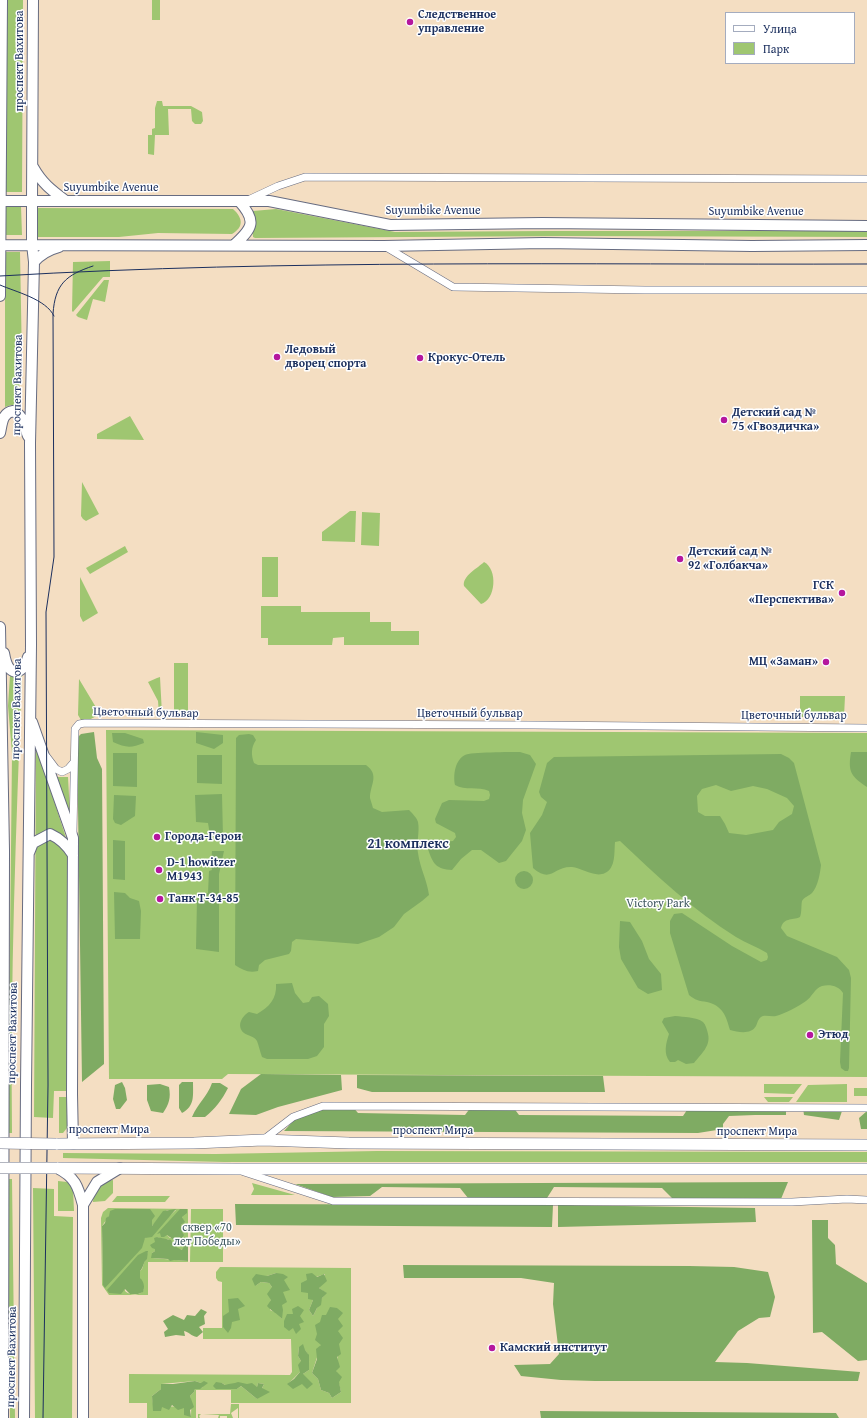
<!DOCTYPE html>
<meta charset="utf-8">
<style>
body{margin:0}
#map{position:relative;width:867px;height:1418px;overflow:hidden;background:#f4dec2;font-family:"Gentium Book Plus",serif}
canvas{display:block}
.legend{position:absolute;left:725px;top:12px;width:130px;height:52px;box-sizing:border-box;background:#fff;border:1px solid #a4acbf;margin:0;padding:5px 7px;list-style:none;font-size:12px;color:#1b2f5e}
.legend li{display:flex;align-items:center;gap:8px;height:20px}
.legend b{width:20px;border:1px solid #a4acbf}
</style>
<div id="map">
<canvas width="867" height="1418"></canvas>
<ul class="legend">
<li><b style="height:5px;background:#fff"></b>Улица</li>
<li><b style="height:11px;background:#9fc671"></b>Парк</li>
</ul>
</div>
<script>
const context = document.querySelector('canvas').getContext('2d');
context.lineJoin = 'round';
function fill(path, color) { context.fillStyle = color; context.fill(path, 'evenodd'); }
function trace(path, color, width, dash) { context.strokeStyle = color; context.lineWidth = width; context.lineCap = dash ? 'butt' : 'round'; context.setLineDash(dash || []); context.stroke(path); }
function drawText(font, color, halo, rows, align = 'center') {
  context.font = font + ' "Gentium Book Plus",serif'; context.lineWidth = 3; context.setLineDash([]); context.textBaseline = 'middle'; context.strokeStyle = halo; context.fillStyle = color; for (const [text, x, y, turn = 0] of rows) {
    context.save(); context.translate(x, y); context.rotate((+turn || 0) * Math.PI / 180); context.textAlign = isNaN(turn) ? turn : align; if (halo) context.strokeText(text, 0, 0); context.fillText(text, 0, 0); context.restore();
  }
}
const green = new Path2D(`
 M6 0H23L22 192H5Z
 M152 0H160V20H152Z
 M157 101H162L163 106H191L202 112 203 121 201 124H195L192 121 191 109H168L169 135H155L154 155 148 154V135H152V129L155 128V108Z
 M5 206H21L22 235H6Z
 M38 208 233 209C243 218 244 227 232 234L158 233 119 237H38Z
 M276 209 395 232 549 231H867V237L565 236 255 238 253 237C252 228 254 220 253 211Z
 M5 252H20L22 362 17 406 11 405 5 407Z
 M110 261V277H103L73 312 72 311 73 262Z
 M104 280H109L105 302 93 299 87 320 78 317 76 315Z
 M130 416 144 440 97 439V434Z
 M82 482 99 514 86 521 83 519 81 516Z
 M350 511H356L355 542 322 541V532Z
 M362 512 380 513 379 546 361 545Z
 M125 546 128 552 90 574 86 568Z
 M262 557H278V597H262Z
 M484 562C498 569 496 600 481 604L464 586C462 576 478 568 484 562Z
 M80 577 98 613 83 622 80 616Z
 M261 606H301V612H370V622H391V631H419V645H344V637L333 638 332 645H268V638H261Z
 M174 663H188V712H174Z
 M10 675C14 677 18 677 22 675 16 827 10 980 12 1133H8L12 753 8 706Z
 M160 677 162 714H159L158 701 148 682 157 678Z
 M79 679 100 714 89 720H81L78 715Z
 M800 696H845L844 717H800Z
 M106 730 867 733V1077L228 1074 222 1079H109Z
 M36 745 67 841V1091H54L53 1118 34 1117Z
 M57 777H68L70 814Z
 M764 1084H802L794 1094 764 1093Z
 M847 1084V1102H796L808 1085Z
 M854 1088H867V1096H854Z
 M59 1097H67V1128L63 1133H59Z
 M764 1097H793L789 1102H768Z
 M377 1151 867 1152V1162H224L63 1158V1153L216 1154Z
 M8 1179H12L15 1418H10Z
 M113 1180V1193L105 1201 93 1202C93 1190 101 1181 113 1180Z
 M58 1181 67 1182 73 1188 74 1211H58Z
 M252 1183 295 1195H251L254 1189Z
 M33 1188 54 1189V1216L73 1217 72 1418H35Z
 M117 1196H170L165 1202H112Z
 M108 1208 188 1209V1262H148V1295H109L102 1285 101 1218 103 1212ZM167 1210H176L145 1238 103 1285 102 1226 109 1216 152 1220V1226ZM187 1213 182 1217 184 1222 181 1225 182 1238H170L167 1235 161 1233ZM157 1237 163 1239H168L178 1249 183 1250 186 1243 188 1244V1261L152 1258V1253L155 1251V1241ZM148 1251 142 1269 140 1271V1278L144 1289C141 1296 130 1296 125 1291V1289L123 1291Z
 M191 1209H223V1262H190Z
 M220 1267 351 1268V1403H231V1390H196V1418H147V1403H129V1374L290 1375 292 1372 291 1339H203V1328H222V1282L218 1281 216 1278V1272ZM276 1273 282 1292V1319L277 1313 270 1310 272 1287 269 1283 261 1282 255 1286 267 1276ZM325 1274 319 1288 326 1293 322 1298 313 1316 309 1310 313 1300 308 1293 307 1280ZM337 1308 338 1331 339 1344 336 1371 341 1392 332 1398 329 1393 321 1390 318 1379 312 1373 321 1345ZM299 1347C311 1352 309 1358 309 1370L288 1384 300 1372 301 1361 298 1356ZM195 1381 201 1383 203 1387 195 1389 194 1392 190 1396C192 1403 191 1410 191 1417L184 1408C173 1405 163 1408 153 1404L152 1396 161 1389V1384ZM222 1383 225 1385H247L257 1387 258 1383 264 1384 257 1399 241 1386 237 1389H216Z
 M231 1404H239V1418H238V1408L231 1413 233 1418H227V1416H220V1418H218L219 1415 203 1414H201L199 1416 200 1418H198V1414H230Z`);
const forest = new Path2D(`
 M94 732 97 758 102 769 104 1064 82 1082 77 738 81 734Z
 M196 732 223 735V743L214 749 196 743Z
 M112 733H125L143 739 144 743C131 748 126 748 113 742Z
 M249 734 253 735 256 740C251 747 251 755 254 763L258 765H366C380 775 370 785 370 798 371 801 372 805 373 808L382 812 409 810C412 813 417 818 418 822 420 832 416 843 418 853 420 868 427 880 429 895L422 901 404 914 394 927 379 937 358 944 296 939 292 942 291 951 289 954 265 960 259 965 258 971C248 973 243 970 235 965L236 738 239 735Z
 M520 752 530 755 536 764 523 800 522 813 526 830 522 841 506 861 499 863 481 850H472L461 859 452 870C436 869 433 864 428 849L431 843 453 841 456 837 455 833 436 823 435 819 442 803 449 800 484 801 489 799 490 795 489 791C478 786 465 791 455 785 453 775 455 760 465 755 470 752 511 752 520 752Z
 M851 752H867V787C850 776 848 771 851 752Z
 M113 753H137V787L113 786Z
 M781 754 789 758 794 763 821 865C820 874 818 886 812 893 809 896 804 897 802 901 801 905 802 912 800 917 791 921 784 917 781 928L787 936 837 957 849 970 851 978 849 1068 848 1071H845L841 1068 840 1062 843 993C839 986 830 984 822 986 814 989 812 997 806 1001 799 1006 784 1014 776 1016 772 1017 767 1015 763 1016 758 1018 758 1022 756 1026 751 1035 738 1032 730 1030 726 1016 723 1006 707 1002 699 1001 695 1000 689 995L670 933V921L674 914 682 913 732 946 761 962 767 960 768 957 767 953C757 947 746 943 736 937 694 911 656 875 620 841L615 842C614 852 616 868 605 873 595 878 582 868 572 867 553 866 552 884 533 868L530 833 542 815 547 802 541 797 539 792 547 763 554 757ZM716 785 731 791 753 786 767 789 787 798 794 806 792 814 779 822 773 830 746 835 729 833 725 824 720 816H705L698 812 697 796 702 789Z
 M197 755H222V784L197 783Z
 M222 794 223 837 210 835 208 823 196 822 195 795Z
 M114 795 136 796 135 816 121 825 115 823 113 819Z
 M113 840 125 841V880L113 879Z
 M212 851H224L219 874V952L196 949 197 898 208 893 209 871 212 870 211 864Z
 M515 880a9 9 0 1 1 18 0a9 9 0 1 1-18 0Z
 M114 892 125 893 130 898 139 901 141 911 140 939H115Z
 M620 921 630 922 642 941 649 959 661 974 662 990 648 994 638 988 621 959 619 947Z
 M292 983 295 993 303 1003 309 1002 312 997 319 996 328 1004 329 1016 324 1024V1047L317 1056 308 1059H267L262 1057C260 1052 259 1046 257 1041 254 1036 248 1036 244 1033 236 1026 242 1016 249 1012L257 1014C269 1007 277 999 276 984Z
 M675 1016C684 1017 696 1017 703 1022 706 1025 707 1030 708 1034 711 1046 701 1054 694 1063L686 1064 678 1060 675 1062H670C663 1054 666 1043 669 1034L662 1022 664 1018Z
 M261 1074 341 1075 342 1090 278 1107 256 1115 229 1114 241 1089Z
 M357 1075 603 1076 605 1092H372L357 1088Z
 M122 1082 125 1088 127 1100 120 1109H116L113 1099 115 1085Z
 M182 1082H193C193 1096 195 1106 182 1113L179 1108V1085Z
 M212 1083H220L228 1088C222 1100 215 1109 205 1117H192C198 1103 207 1097 212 1083Z
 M160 1084 169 1087C171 1098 169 1104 163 1113L151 1111 147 1100V1085Z
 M323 1106H352L358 1113 465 1115 471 1107H513L519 1115 683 1116 689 1107 786 1108V1115H755L729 1116 723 1124V1129L698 1133 284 1131 296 1118Z
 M803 1108H843L839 1120 804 1115Z
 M867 1111V1129H861L859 1118Z
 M788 1182 781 1199 672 1198 662 1188 554 1187 547 1198H468L460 1188 382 1187 370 1196 332 1197 295 1184Z
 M235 1204 553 1205 552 1227 236 1225Z
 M558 1205 755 1208 756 1222 558 1227Z
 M115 1209H150L155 1216 152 1220V1226L163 1211 176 1209 152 1237 145 1238 142 1248 105 1288 103 1285 102 1226 105 1223 106 1218 109 1216 110 1211Z
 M180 1209H187V1213L182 1217 185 1222 181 1225V1227H183L184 1231 182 1232 184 1235 182 1238 183 1242 179 1244H177L176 1240H174L167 1235 164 1237H161L160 1233 157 1234Z
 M812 1220H828V1238L835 1245 836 1264 867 1283V1360L858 1361 822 1332 813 1333Z
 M157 1237 171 1240 172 1242H175C175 1247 178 1248 182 1250L186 1243 188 1244V1261L174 1260 170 1261 168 1259 151 1258 152 1253 155 1251V1249L152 1248 150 1245 155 1242 154 1238Z
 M146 1251H148L147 1259C143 1262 144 1267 140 1271V1278C144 1281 145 1288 143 1292L138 1294H130L125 1289 121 1294 109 1293 107 1290 138 1255Z
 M403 1265 689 1266 734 1267 768 1272 775 1297 770 1317 759 1318 738 1331 715 1362 747 1363 860 1372 858 1381H595L561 1380 521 1376 514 1365 550 1364 559 1354 553 1304 554 1283 521 1278H404Z
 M276 1273 283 1274 288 1277 284 1280 290 1290 283 1292 287 1302 282 1305 283 1310 282 1319C277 1313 271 1311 267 1306L271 1300 267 1294 272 1287 269 1283 261 1282 255 1286 252 1279 256 1274 267 1276Z
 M312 1273 317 1277 324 1274 327 1281 319 1288 327 1293 322 1298 321 1305 317 1308 313 1316 309 1310 313 1300 308 1299V1293L301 1292V1283L307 1280 306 1274Z
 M238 1298 245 1306 238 1309 240 1320 232 1322 231 1328 228 1333 223 1327V1316L229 1312 228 1299Z
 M298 1306 304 1310 300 1316 304 1322 299 1324 301 1329 296 1334 293 1328 289 1331 284 1327V1321L287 1314H293L292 1309Z
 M330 1307 337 1308 343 1313 338 1319 343 1326 338 1331 343 1338 339 1344 341 1354 337 1357 340 1367 336 1371 342 1377 339 1382 341 1392 332 1398 329 1393 321 1390 318 1379 312 1373 317 1359 316 1349 321 1345 315 1340 317 1334 315 1325 320 1322 322 1315H326Z
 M201 1309 207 1312 204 1316 205 1324 199 1327 203 1332 197 1337C191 1336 189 1332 184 1331L185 1336 176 1335 165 1337 164 1332 168 1329 163 1321 173 1315 184 1320 187 1315 195 1316Z
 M303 1344 305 1350 309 1355V1370L303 1374 313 1384 307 1389 302 1384 293 1389 287 1384 294 1379 300 1372 298 1365 301 1361 298 1356 299 1347Z
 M195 1381 201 1383 204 1381 208 1383 200 1389H195L194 1392 190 1396 194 1407 190 1410 191 1417 184 1415V1408L178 1410 172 1405 169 1410 162 1407 161 1411H153L152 1396 161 1389V1384H173Z
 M216 1382 222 1383 225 1385C230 1383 234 1384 238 1382L247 1384 252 1383 257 1387 258 1383 264 1384 262 1388 270 1392 257 1399 241 1386 237 1389H216L213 1386Z
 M540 1411 836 1413 839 1418H541Z`);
const street = new Path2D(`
 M248 200 278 186 305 177 867 179
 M386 247 453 287 645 290H867
 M47 757 56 769 62 772 68 769 74 762
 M73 832 75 729 79 724 85 723 533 725 867 728
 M263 1140 293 1117 323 1106 867 1108
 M244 1172 333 1201 792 1202 847 1199 867 1200`);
const secondary = new Path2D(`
 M33 167C42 183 51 190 66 201
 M0 201H269L390 225 542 223 867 226
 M0 245 384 246 543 243 752 246 867 245
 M234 245C253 228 257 221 239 201
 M34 262C41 254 48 250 59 247
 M0 296 2 0
 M0 433C2 424 2 413 13 411 24 415 24 426 28 436
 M0 627 4 850 3 1418
 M4 653C5 659 6 665 10 669 19 677 26 665 28 657
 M32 722 73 838 72 1094 73 1144
 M29 853 33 843 50 834C61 839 67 845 73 855
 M57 1168C75 1177 78 1186 83 1205V1418
 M83 1205 97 1182 120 1168
 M24 1418 26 1085 31 645 30 443 34 262 32 244V202L33 0`);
const primary = new Path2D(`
 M56 1144 194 1143 263 1140 349 1143 867 1145
 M57 1168 236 1169H867`);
const tram = new Path2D(`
 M0 276C289 259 578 265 867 264
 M0 285C16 292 46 299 54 316
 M43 1418 48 1085 46 612 54 557 53 314C55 284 66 275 93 266`);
const primaryBridge = new Path2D(`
 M0 1143 56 1144
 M0 1168H57`);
const markers = [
 [410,22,4,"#b5179e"],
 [277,357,4,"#b5179e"],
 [420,358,4,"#b5179e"],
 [724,420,4,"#b5179e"],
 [680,559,4,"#b5179e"],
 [842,593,4,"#b5179e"],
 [826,662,4,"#b5179e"],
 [157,837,4,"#b5179e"],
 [159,870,4,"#b5179e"],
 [160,899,4,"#b5179e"],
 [810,1035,4,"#b5179e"],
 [492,1348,4,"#b5179e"]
];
const poiNames = [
 ["Следственное",418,15],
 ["управление",418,29],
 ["Ледовый",285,350],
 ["дворец спорта",285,364],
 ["Крокус-Отель",428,358],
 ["Детский сад №",732,413],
 ["75 «Гвоздичка»",732,427],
 ["Детский сад №",688,552],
 ["92 «Голбакча»",688,566],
 ["ГСК",834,586,"right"],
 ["«Перспектива»",834,600,"right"],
 ["МЦ «Заман»",818,662,"right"],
 ["Города-Герои",165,837],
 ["D-1 howitzer",167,863],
 ["M1943",167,877],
 ["Танк Т-34-85",168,899],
 ["Этюд",818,1035],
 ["Камский институт",500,1348]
];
const streetNames = [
 ["проспект Вахитова",20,61,-90],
 ["Suyumbike Avenue",111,188],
 ["Suyumbike Avenue",433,211],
 ["Suyumbike Avenue",756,212],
 ["проспект Вахитова",18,385,-89],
 ["проспект Вахитова",17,709,-89],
 ["Цветочный бульвар",146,713,1],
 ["Цветочный бульвар",470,714],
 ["Цветочный бульвар",794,716],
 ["проспект Вахитова",13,1033,-89],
 ["проспект Мира",109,1130],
 ["проспект Мира",433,1131],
 ["проспект Мира",757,1132],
 ["проспект Вахитова",12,1357,-89]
];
const parkNames = [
 ["Victory Park",658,904],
 ["сквер «70",207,1228],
 ["лет Победы»",207,1242]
];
const quarterNames = [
 ["21 комплекс",408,844]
];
fill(green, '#9fc671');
fill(forest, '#7fab63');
trace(street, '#676c81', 8);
trace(secondary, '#676c81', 12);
trace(primary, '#676c81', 12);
trace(street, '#fff', 7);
trace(secondary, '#fff', 10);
trace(primary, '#fff', 11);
trace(tram, '#1b2f5e', 1);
trace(primaryBridge, '#676c81', 12, []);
trace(primaryBridge, '#fff', 11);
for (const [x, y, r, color] of markers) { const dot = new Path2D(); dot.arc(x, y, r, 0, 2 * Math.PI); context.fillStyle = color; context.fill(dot); trace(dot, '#fff', 1.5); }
drawText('bold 12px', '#1b2f5e', '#fff', poiNames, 'left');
drawText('12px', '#1b2f5e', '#fff', streetNames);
drawText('12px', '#435c64', '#fff', parkNames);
drawText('bold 14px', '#1b2f5e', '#fff', quarterNames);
</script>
